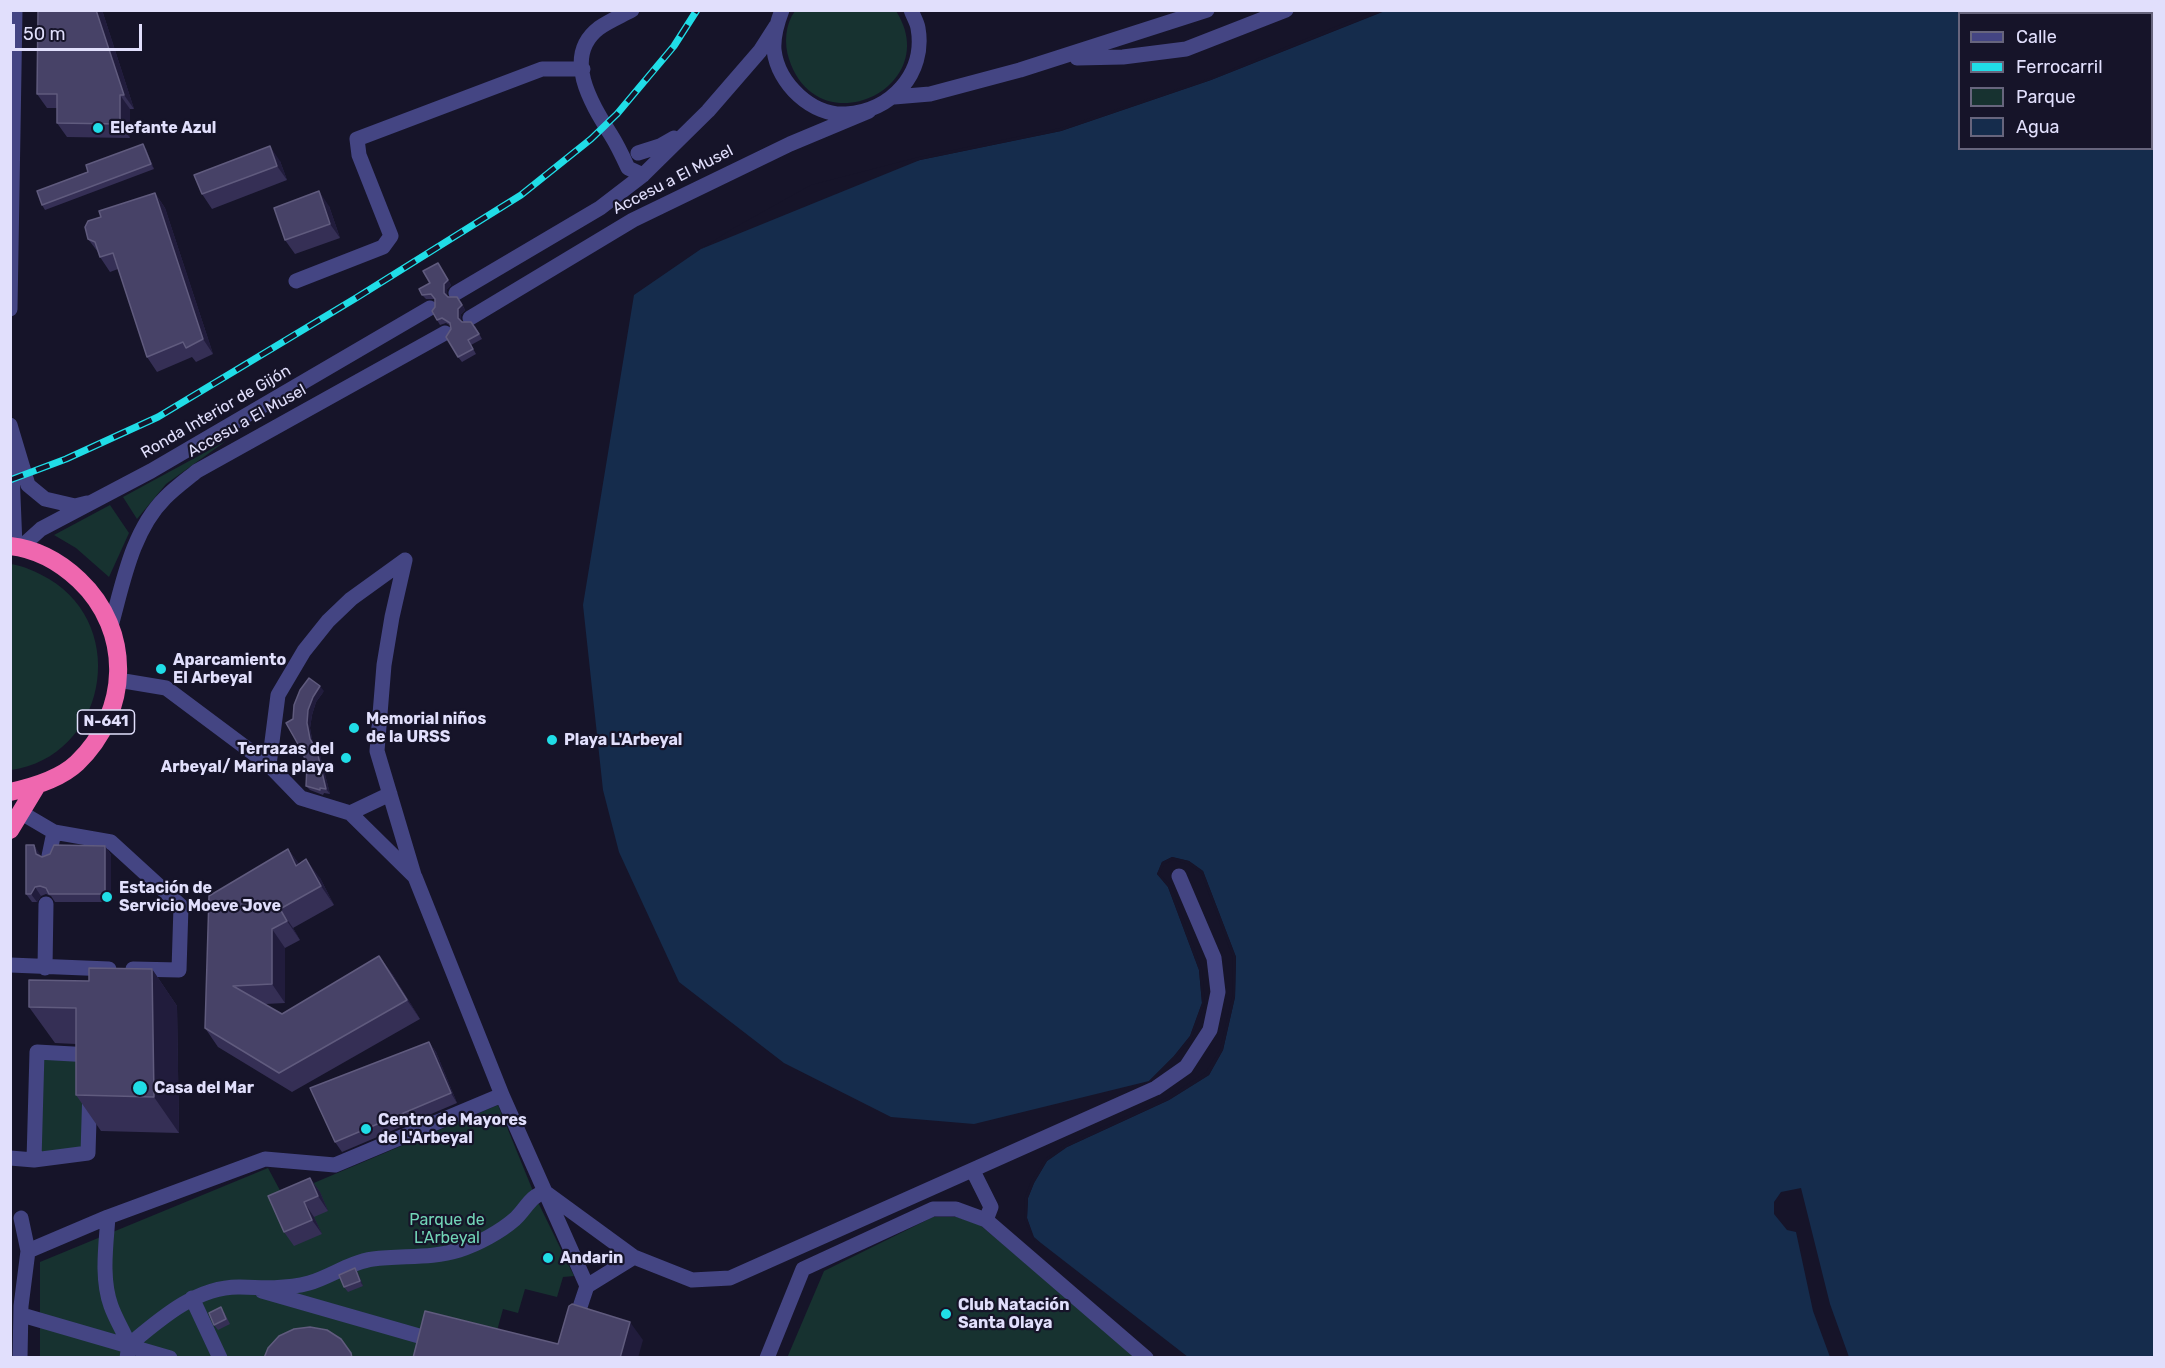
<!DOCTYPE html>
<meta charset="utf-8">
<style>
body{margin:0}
#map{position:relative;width:2165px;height:1368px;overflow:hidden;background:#161429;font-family:Rubik,sans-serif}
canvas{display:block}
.frame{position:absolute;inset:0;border:12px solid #e1dffc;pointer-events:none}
.legend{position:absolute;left:1958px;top:12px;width:195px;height:138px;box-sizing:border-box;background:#161429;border:2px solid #67657d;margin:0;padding:8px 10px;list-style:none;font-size:18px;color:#e1dffc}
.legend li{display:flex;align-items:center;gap:12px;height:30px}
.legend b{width:30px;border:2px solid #67657d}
.scale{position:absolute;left:12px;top:24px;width:130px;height:27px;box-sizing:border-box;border:3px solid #e1dffc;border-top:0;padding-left:8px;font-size:18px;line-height:21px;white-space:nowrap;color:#e1dffc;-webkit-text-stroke:4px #161429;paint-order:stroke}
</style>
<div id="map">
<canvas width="2165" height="1368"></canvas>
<div class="frame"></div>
<ul class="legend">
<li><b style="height:8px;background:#444583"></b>Calle</li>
<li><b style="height:8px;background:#20dde7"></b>Ferrocarril</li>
<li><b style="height:16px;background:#173230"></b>Parque</li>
<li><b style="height:16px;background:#152c4c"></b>Agua</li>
</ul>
<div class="scale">50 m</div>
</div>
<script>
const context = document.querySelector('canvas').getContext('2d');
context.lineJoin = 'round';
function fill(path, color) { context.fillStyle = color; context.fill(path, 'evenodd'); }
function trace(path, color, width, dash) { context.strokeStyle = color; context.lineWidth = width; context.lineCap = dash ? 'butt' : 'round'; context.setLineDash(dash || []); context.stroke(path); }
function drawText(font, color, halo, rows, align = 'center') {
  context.font = font + ' Rubik,sans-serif'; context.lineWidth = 4.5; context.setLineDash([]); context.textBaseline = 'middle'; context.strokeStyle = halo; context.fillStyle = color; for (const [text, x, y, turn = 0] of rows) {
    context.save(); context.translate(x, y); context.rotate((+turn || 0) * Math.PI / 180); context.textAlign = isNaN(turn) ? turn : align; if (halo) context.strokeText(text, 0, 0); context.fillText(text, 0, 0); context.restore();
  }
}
const green = new Path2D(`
 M795 11H896C945 87 818 148 789 59 784 44 785 24 795 11Z
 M226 441 166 484 137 519 123 497Z
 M110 505 129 533 109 577 76 548 54 535Z
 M11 564C24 566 37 572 49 579 131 628 105 757 11 770Z
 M37 1052 91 1055 88 1153 34 1160Z
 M498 1105 535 1196 574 1276 563 1277 557 1297 525 1289 518 1313 503 1309 495 1338 421 1357 40 1358V1262L268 1168 283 1196Z
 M933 1217H957L980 1225 1138 1357 787 1358 824 1271Z`);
const water = new Path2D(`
 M1385 11H2118L2119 13 1960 14V148H2152V19H2154V1357H1849L1830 1304 1801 1188 1781 1192 1774 1202V1214L1787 1230 1796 1232 1813 1311 1830 1357H1188L1041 1243 1034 1237 1027 1218 1028 1198 1034 1183 1047 1161 1067 1147 1169 1100 1209 1075 1223 1050 1235 997 1236 957 1203 871 1189 861 1172 857 1162 862 1157 874 1168 887 1199 970 1202 1003 1190 1036 1174 1056 1149 1081 974 1124 891 1117 784 1063 679 982 619 852 603 790 583 605 634 295 701 249 812 188 920 160 1061 131 1211 80Z`);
const pier = new Path2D(`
 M1376 10 1384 11 1211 80 1061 131 920 160 701 249 732 229 811 185 919 157 1060 128 1210 78Z
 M1172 857 1189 861 1203 871 1236 957 1235 997 1223 1050 1209 1075 1169 1100 1067 1147 1047 1161 1034 1183 1028 1198 1027 1218 1035 1242 1024 1219 1025 1197 1031 1181 1045 1159 1066 1144 1168 1097 1206 1072 1220 1049 1232 997 1233 958 1201 873 1188 864 1173 860 1164 864 1160 874 1171 886 1202 969 1205 1003 1192 1038 1176 1058 1151 1083 1149 1081 1174 1056 1190 1036 1202 1003 1199 970 1168 887 1157 874 1162 862Z`);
const minor = new Path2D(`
 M632 10C621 16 609 21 599 28 561 57 593 106 611 135 618 146 623 157 628 168L643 175
 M782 10C777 23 773 37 774 50 778 84 812 116 846 114 891 112 926 73 918 28 917 22 913 16 911 10
 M1077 58 1123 57 1186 49 1286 10
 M894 97 930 94 1020 70 1207 10
 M638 153 660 146 674 138
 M296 281 383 247 391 236 359 155 357 139 542 69H583
 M456 293 600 208 643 175 708 111 760 51 776 26
 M10 309 15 10
 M470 318 633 220 790 144 869 111
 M10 425 28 485 45 499 75 506 87 503
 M11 447 15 546
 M20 548 41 529 151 471 430 308
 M111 626C123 583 132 531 165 498 175 488 186 480 197 471L445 333
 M118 680 166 688 269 765 301 798 350 813 415 877 502 1095 587 1286 634 1257 692 1280 730 1278 1156 1088 1186 1067 1210 1030 1218 992 1214 958 1179 876
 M269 765 278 695 304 651 328 621 351 599 405 560 392 617 384 665 377 751 414 875
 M20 812 54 832 111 842 181 906 179 970 133 969
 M350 813 390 794
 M49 856 54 832
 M10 965 109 969
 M45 968 46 904
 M37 1052 91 1055 88 1153 34 1160Z
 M10 1158 34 1160
 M973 1171 991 1207 986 1220
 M108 1217C106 1246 101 1278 111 1306 116 1320 124 1332 129 1345
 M21 1218 28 1251
 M262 1291 426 1338
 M192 1298 220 1358
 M22 1315 170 1358
 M577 1316 587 1286
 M20 1358 21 1306 28 1251 108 1217 265 1159 335 1165 502 1095
 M127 1358 129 1345C160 1319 197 1286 240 1287 262 1288 287 1289 309 1283 330 1277 350 1262 373 1259 402 1255 431 1259 459 1250 478 1244 500 1232 515 1219 526 1209 530 1196 545 1192L634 1257
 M767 1358 803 1269 933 1209H956L986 1220 1146 1358`);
const highway = new Path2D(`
 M10 546C37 549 60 562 79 580 133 631 130 712 77 763 60 779 33 787 10 792
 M10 830 36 787`);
const rail = new Path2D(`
 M10 480 66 459 158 417 356 298 521 195 591 139 617 114 674 46 697 10`);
const wall = new Path2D(`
 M38 10H102L134 109H130V138L67 137 57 123V108H47L37 94Z
 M146 149 154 169 45 210 42 205Z
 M280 161 287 180 212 209 202 194Z
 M155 193 165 208 213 354 196 362 192 357 157 372 147 357 118 269 110 272 100 257 98 252 88 239 101 217Z
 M329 206 340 238 295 254 285 240Z
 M438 263 451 285 447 289V296L461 302 465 310 461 314V321L475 326 482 339 471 345 476 354 462 362 458 357 451 326 446 323 440 325 437 320 435 300 434 299H426L422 295 430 283Z
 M324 691 316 702 312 715 310 728 313 744 320 755 330 794 324 793 323 795 310 790 306 786 307 766 293 719Z
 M34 845 40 856 42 857 105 846 111 855V902H55L51 896 46 894 41 896 37 902H32L26 894Z
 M288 849 299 864 320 878 334 905 293 928 300 940 285 948V1003L265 1004 282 1014 379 956 393 975 420 1019 292 1092 218 1047 205 1028Z
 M152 969 177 1006 179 1133 101 1131 76 1095V1044L55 1043 29 1007Z
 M429 1042 436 1052 457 1103 342 1152 335 1142Z
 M310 1178 320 1192 328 1211 314 1217 322 1234 294 1246 284 1232Z
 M355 1268 358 1273 363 1286 348 1292 344 1287Z
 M224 1312 230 1324 218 1330 214 1325Z`);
const shadedWall = new Path2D(`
 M96 10H102L134 109 124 95Z
 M120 95 130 109V138L120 124Z
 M143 144 146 149 154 169 151 164Z
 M270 146 280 161 287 180 277 166Z
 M319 191 329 206 340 238 330 224Z
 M155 193 165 208 213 354 203 339Z
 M438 263 451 285 447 289V297L444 293Z
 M457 297 465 310 461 314V322L458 318Z
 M320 686 324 691 316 702 312 715 310 728 313 744 320 755 330 794 326 789 310 739 307 723 308 710 313 697Z
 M34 845 40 854 42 863 36 854Z
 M105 846 111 855V902L105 894Z
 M288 849 302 868 296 866Z
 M306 859 320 878 334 905 321 886Z
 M35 887 41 896 37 902 31 894Z
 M280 909 293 928 300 940 287 921Z
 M272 929 285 948V1003L272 984Z
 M379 956 393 975 420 1019 407 1000Z
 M152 969 177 1006 179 1133 154 1097Z
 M429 1042 436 1052 457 1103 451 1093Z
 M310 1178 320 1192 328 1211 318 1196Z
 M304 1202 314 1217 322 1234 312 1220Z
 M355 1268 358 1273 363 1286 360 1281Z
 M630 1322 643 1340 638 1358H620Z`);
const building = new Path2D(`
 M38 10H96L124 95H120V124L57 123V94H37Z
 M143 144 151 164 42 205 37 191 88 172 86 165Z
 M270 146 277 166 202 194 194 175Z
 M319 191 330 224 285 240 274 208Z
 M155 193 203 339 186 348 183 342 147 357 113 253 100 257 95 242 88 239 85 227 88 221 101 217 99 211Z
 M438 263 448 280 444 284V293L448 297H457L462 305 458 309V318L462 322H471L479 334 468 340 473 349 458 357 446 337 451 329 450 323 442 318 437 320 432 311 435 307V299L431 294 422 295 419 289 430 283 423 271Z
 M309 678 320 686 313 697 308 710 307 723 310 739 317 751 326 789 320 788V790L306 786 307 766 303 753 286 723 293 719 294 705 300 690Z
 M26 845H34L36 854 42 857 50 854 54 845 105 846V894H49L46 888 40 886 35 887 31 894H26Z
 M288 849 296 866 306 859 321 886 280 909 287 921 272 929V984L233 986 282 1014 379 956 407 1000 279 1073 205 1028 209 896Z
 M89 968 152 969 154 1097 76 1095V1008L29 1007V980L89 981Z
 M429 1042 451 1093 335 1142 310 1088Z
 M310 1178 318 1196 304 1202 312 1220 284 1232 268 1196Z
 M355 1268 360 1281 344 1287 339 1275Z
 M572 1304 630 1322 620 1358H413L425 1311 558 1344 569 1306Z
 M221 1307 226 1319 214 1325 209 1313Z
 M310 1327 327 1330 341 1339 351 1353 352 1358H264L268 1348 279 1336 294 1329Z`);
const markers = [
 [98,128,6,"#20dde7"],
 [161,669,6,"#20dde7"],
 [354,728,6,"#20dde7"],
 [552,740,6,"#20dde7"],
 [346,758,6,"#20dde7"],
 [107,897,6,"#20dde7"],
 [140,1088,8,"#20dde7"],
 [366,1129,6,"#20dde7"],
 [548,1258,6,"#20dde7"],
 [946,1314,6,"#20dde7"]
];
const shields = [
 [106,722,57]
];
const shieldNames = [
 ["N-641",106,722]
];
const poiNames = [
 ["Elefante Azul",110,128],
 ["Aparcamiento",173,660],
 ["El Arbeyal",173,678],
 ["Memorial niños",366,719],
 ["de la URSS",366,737],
 ["Playa L'Arbeyal",564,740],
 ["Terrazas del",334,749,"right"],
 ["Arbeyal/ Marina playa",334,767,"right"],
 ["Estación de",119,888],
 ["Servicio Moeve Jove",119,906],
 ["Casa del Mar",154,1088],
 ["Centro de Mayores",378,1120],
 ["de L'Arbeyal",378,1138],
 ["Andarin",560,1258],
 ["Club Natación",958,1305],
 ["Santa Olaya",958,1323]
];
const streetNames = [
 ["Accesu a El Musel",673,180,-27],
 ["Ronda Interior de Gijón",216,412,-30],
 ["Accesu a El Musel",247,421,-29]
];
const parkNames = [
 ["Parque de",447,1220],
 ["L'Arbeyal",447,1238]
];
fill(green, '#173230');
fill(water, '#152c4c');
fill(pier, '#161429');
trace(minor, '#444583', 15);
trace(highway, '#ef67af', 18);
trace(rail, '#20dde7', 7);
trace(rail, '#161429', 4.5, [14]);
fill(wall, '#352f55');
fill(shadedWall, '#211c3c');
fill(building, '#474267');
trace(building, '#605b7e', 1.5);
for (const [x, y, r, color] of markers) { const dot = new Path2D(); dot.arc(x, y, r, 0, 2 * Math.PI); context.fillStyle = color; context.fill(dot); trace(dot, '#161429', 2); }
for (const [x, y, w] of shields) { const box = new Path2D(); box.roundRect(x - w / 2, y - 12, w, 24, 4.5); context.fillStyle = '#161429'; context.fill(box); trace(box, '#e1dffc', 1.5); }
drawText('bold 15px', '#e1dffc', null, shieldNames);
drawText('bold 16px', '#e1dffc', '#161429', poiNames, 'left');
drawText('16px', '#e1dffc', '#161429', streetNames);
drawText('16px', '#72d5b7', '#161429', parkNames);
</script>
